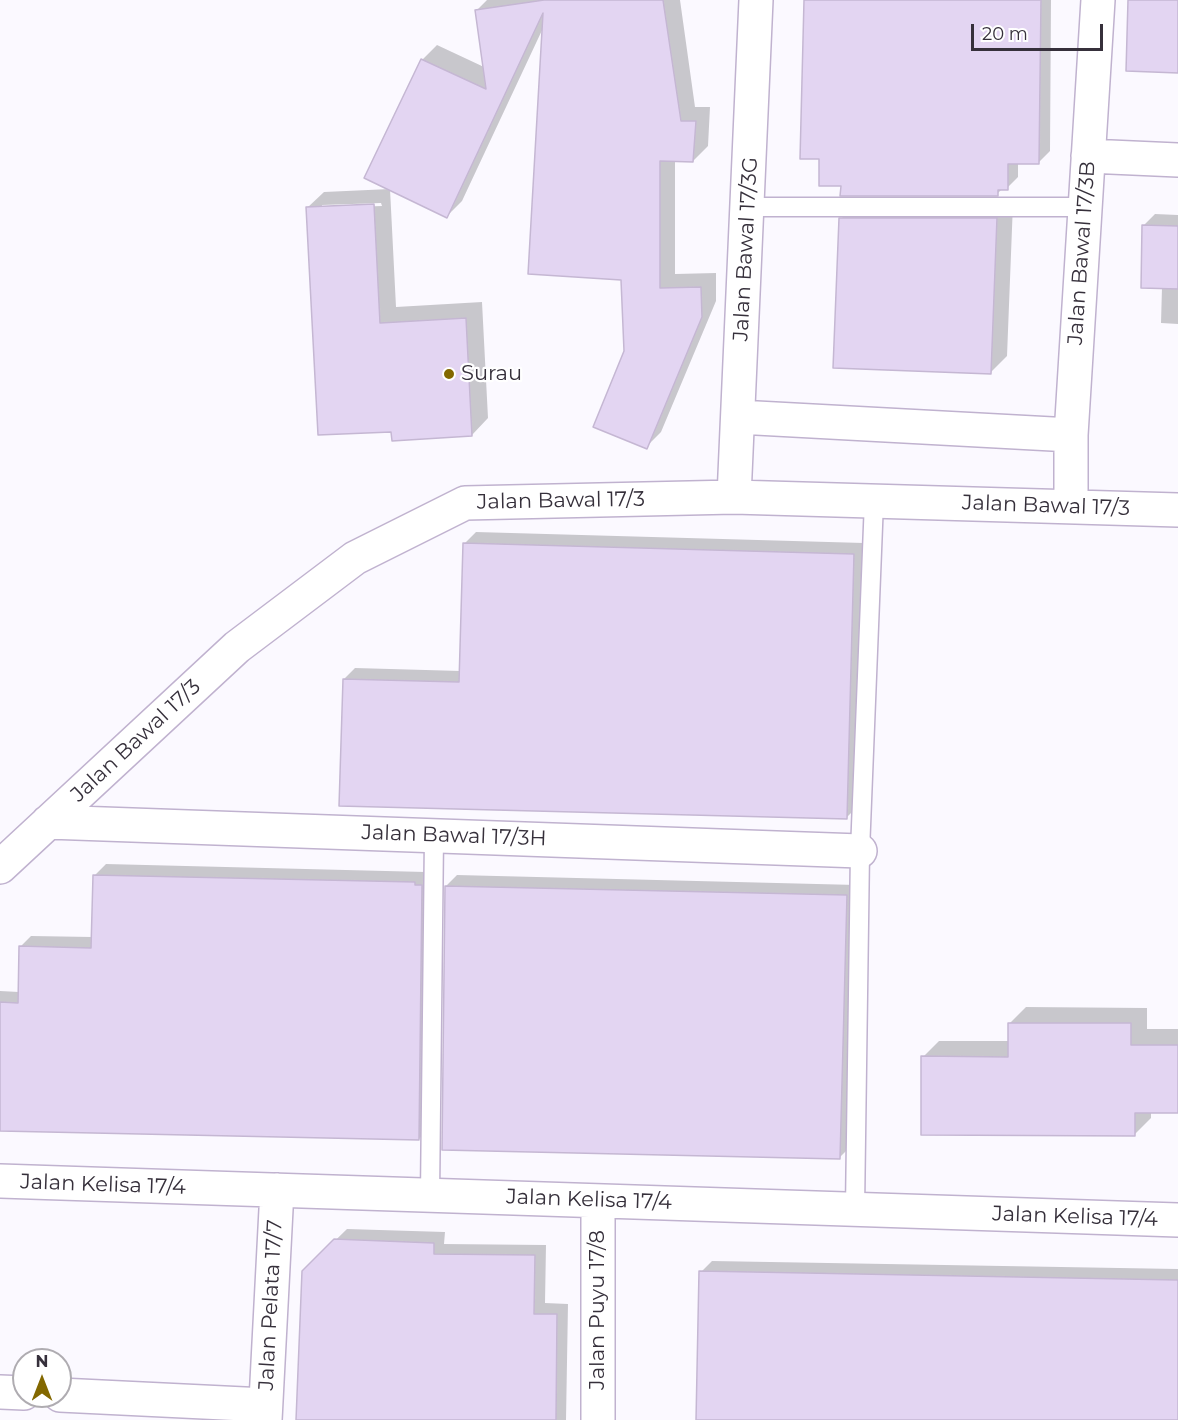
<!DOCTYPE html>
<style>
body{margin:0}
#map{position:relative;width:1178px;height:1420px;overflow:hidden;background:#fbf9ff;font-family:Montserrat,sans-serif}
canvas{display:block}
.north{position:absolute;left:12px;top:1348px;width:60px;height:60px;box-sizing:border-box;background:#fff;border:2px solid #afacb1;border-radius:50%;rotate:0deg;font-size:16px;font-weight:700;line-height:24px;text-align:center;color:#36303b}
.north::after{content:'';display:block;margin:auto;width:21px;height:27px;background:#836800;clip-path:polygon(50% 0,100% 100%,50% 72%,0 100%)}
.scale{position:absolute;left:971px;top:24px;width:132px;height:27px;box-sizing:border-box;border:3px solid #36303b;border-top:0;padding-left:8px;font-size:18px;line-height:21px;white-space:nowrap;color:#36303b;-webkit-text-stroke:4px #fff;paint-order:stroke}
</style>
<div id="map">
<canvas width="1178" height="1420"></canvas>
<div class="north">N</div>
<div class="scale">20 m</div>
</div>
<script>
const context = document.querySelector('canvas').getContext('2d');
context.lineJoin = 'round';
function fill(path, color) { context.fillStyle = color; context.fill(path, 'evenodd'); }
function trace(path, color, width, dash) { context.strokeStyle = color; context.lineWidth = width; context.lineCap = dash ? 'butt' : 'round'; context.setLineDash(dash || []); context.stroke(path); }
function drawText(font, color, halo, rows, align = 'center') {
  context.font = font + ' Montserrat,sans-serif'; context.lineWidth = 4.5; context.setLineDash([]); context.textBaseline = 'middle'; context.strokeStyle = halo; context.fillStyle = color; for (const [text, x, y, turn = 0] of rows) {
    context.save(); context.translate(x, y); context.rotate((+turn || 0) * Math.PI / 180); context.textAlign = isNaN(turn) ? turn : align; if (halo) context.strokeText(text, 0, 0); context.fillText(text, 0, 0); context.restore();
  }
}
const shadow = new Path2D(`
 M487 0H680L695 107H710L708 146 693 161 675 160V274L716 273V301L661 432 646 447 626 352 623 278 544 26 462 201 447 216 390 189 396 307 482 302 488 418 472 435 393 430 307 208 324 192 390 189 422 60 437 45 484 67 477 10ZM381 203 382 206 322 208V205Z
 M806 0H1051L1050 151 1039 162H1018V177L1007 188H1003L997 194 842 185 821 158Z
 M857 203H1013L1007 356 990 373 841 219Z
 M1155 214 1178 215V324L1161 323 1162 287 1144 225Z
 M476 532 864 543 857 807 846 818 344 679 355 668 461 671 465 543Z
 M106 864 426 872 430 1128 419 1139 0 1129V991L19 992 20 947 31 936 93 937 95 875Z
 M457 875 857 885 851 1146 839 1158 446 886Z
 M1026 1007 1147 1008V1029H1178V1112H1151V1118L1135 1134 923 1057 939 1041H1010V1023Z
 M347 1229 445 1232 444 1244 546 1245 545 1303 568 1304 566 1420H298L303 1272Z
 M712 1261 1178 1269V1420H697L701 1272Z`);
const building = new Path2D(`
 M544 0H663L681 121H696L693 162 660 161V288L701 287 702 317 647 449 593 427 624 351 621 280 528 274 543 13 447 218 364 178 421 59 486 89 475 10Z
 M804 0H1041L1039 164H1008V190H998V196H840L841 186H819V159H800Z
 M1128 0H1178V73L1126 71Z
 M374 204 380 323 466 318 472 436 392 441 391 432 318 435 306 207Z
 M839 218H997L991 374 833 368Z
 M1142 225 1178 226V289L1141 288Z
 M463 543 854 554 847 819 339 806 343 679 459 682Z
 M93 875 415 882V885H422L419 1140 0 1131V1002L18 1003 19 946 91 948Z
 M445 886 847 895 840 1159 442 1150Z
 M1008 1023H1131V1045H1178V1113H1135V1136L921 1135V1056L1008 1057Z
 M334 1239 434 1243V1254L535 1255 534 1314H557L556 1420H296L302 1271Z
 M699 1271 1178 1280V1420H696Z`);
const lane = new Path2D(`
 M748 207H1085
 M430 1195 434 836
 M855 1209 860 851 874 501`);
const street = new Path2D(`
 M1088 156 1178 160
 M738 417 1071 435
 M734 497 756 0
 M1071 507V435L1098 0
 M48 822 860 851
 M0 867 237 647 355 558 465 503 734 497 1178 510
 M0 1181 1178 1220
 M598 1201V1420
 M0 1392 24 1393
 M60 1395 265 1405
 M265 1420 277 1190`);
const markers = [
 [449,374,6,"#836800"]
];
const streetNames = [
 ["Jalan Bawal 17/3G",746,249,-87],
 ["Jalan Bawal 17/3B",1082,253,-86],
 ["Jalan Bawal 17/3",561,501,-1],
 ["Jalan Bawal 17/3",1046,506,2],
 ["Jalan Bawal 17/3",136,741,-43],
 ["Jalan Bawal 17/3H",454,836,2],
 ["Jalan Kelisa 17/4",103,1185,2],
 ["Jalan Kelisa 17/4",589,1200,2],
 ["Jalan Kelisa 17/4",1075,1217,2],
 ["Jalan Pelata 17/7",271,1305,-87],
 ["Jalan Puyu 17/8",598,1310,-90]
];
const poiNames = [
 ["Surau",461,374]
];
fill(shadow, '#0003');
fill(building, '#e3d5f2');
trace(building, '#c5b7d3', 1.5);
trace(lane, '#c0b2cf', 21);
trace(street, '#c0b2cf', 36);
trace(lane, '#fff', 18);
trace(street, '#fff', 33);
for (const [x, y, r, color] of markers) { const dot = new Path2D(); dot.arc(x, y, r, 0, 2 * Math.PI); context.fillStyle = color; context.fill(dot); trace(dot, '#fff', 2); }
drawText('21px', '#36303b', '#fff', streetNames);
drawText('21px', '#36303b', '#fff', poiNames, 'left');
</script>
